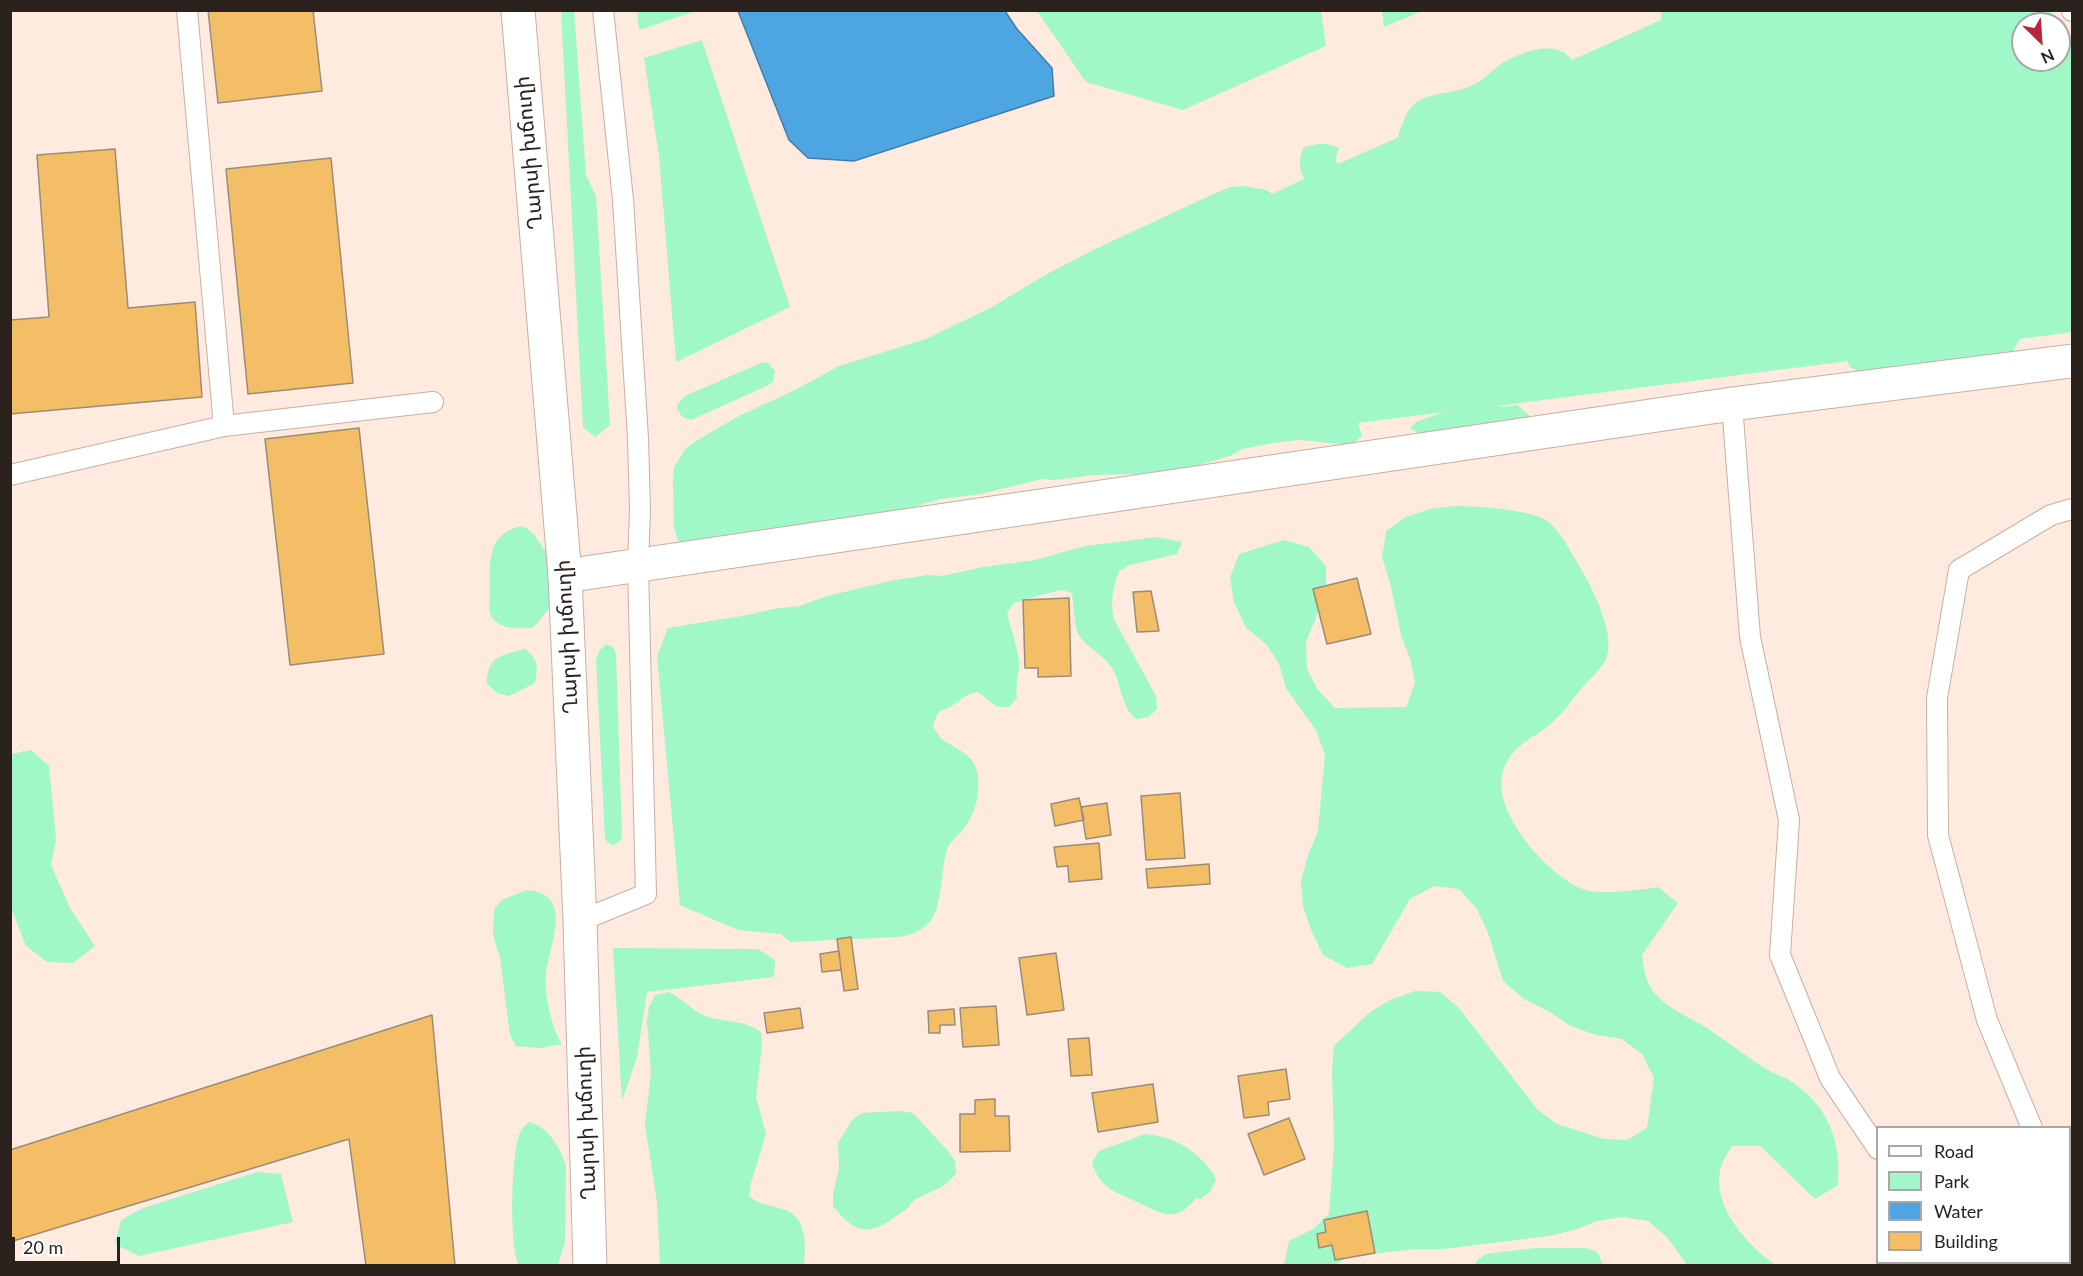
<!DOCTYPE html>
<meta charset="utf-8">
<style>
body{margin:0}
#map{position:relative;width:2083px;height:1276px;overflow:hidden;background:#feeade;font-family:Lato,sans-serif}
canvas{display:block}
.frame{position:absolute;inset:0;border:12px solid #2b221d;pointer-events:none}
.legend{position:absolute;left:1876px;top:1126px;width:195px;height:138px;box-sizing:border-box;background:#fff;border:2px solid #aaa7a5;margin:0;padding:8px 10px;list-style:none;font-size:18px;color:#2b221d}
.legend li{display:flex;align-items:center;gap:12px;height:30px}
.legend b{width:30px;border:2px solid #aaa7a5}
.north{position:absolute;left:2011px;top:12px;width:60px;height:60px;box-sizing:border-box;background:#fff;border:2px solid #aaa7a5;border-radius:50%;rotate:155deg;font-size:16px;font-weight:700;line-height:24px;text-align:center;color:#2b221d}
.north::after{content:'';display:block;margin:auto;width:21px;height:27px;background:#b8273d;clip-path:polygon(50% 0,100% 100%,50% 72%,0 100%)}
.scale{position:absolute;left:12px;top:1237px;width:108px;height:27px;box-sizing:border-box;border:3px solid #2b221d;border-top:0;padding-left:8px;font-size:18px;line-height:21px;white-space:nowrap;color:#2b221d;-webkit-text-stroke:4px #fff;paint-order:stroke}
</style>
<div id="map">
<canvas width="2083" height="1276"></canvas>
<div class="frame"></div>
<ul class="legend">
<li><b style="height:8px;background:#fff"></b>Road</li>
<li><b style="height:16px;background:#a0f7c7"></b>Park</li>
<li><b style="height:16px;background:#4da5e1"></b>Water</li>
<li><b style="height:16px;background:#f3be66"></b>Building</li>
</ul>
<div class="north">N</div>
<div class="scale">20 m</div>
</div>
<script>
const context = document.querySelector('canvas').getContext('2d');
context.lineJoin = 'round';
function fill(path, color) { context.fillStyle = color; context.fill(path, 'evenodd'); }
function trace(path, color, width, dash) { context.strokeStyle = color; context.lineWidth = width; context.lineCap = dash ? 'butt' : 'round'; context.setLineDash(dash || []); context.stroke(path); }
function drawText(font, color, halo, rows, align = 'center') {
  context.font = font + ' Lato,"Noto Sans Armenian",sans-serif'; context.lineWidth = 5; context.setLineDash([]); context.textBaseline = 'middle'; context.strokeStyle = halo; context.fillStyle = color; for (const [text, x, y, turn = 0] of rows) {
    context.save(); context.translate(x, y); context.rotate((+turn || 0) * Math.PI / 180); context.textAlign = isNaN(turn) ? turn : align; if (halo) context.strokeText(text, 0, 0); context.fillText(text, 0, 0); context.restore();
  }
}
const green = new Path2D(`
 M561 11H574L586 175 596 196 610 425 595 437 583 427Z
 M693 11V12L639 30 637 11Z
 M1037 11H1321L1326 46 1183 110 1086 82Z
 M1382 11V10L1422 11 1384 27Z
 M1661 11H2050L2072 41V332L2020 339 2013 351 2000 354 1860 373 1849 366 1848 361 1497 406 1504 407 1517 405 1530 416 1520 422 1421 435 1410 428 1418 421 1445 412 1358 423 1362 436 1352 445 1299 440 1273 443 1242 449 1230 456 1170 473 1094 475 1055 480 1042 479 980 494 941 499 863 521 686 550 678 540 674 528 673 480 674 467 686 448 696 441 739 416 795 390 839 366 926 339 992 307 1047 274 1091 251 1209 196 1230 187 1242 186 1267 190 1272 194 1304 179C1299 167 1298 160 1304 147 1318 143 1326 142 1339 148L1335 160 1338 164 1399 137C1398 130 1402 126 1404 120 1416 87 1450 98 1475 84 1486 78 1494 68 1504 62 1523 51 1558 39 1572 60L1661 20ZM2023 24H2059V60H2023Z
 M702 40 790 307 676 362 659 156 644 58Z
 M763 362 768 363 775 371 773 381 769 385 691 420 682 417 677 408 678 403 685 396Z
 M1455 506C1476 506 1537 509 1551 524 1562 535 1569 549 1577 562 1590 583 1617 634 1606 659 1602 668 1587 682 1580 690 1570 703 1560 717 1547 727 1528 741 1511 747 1503 771 1490 810 1549 879 1586 890 1604 895 1639 890 1658 887L1678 903 1642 955C1643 962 1644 970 1646 977 1654 1003 1683 1014 1704 1026 1726 1040 1746 1057 1768 1070 1775 1074 1782 1076 1789 1080 1829 1106 1841 1140 1838 1185L1815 1199 1760 1146H1732C1728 1152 1723 1160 1721 1167 1710 1204 1748 1247 1776 1265H1687L1667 1237 1648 1221 1623 1217 1597 1221 1574 1230 1549 1236 1443 1249H1417L1352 1256 1334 1265H1284L1289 1241 1313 1229 1329 1214 1334 1145 1332 1071 1334 1046 1370 1012 1390 1000 1415 991 1440 992 1459 1008 1537 1109 1557 1124 1604 1139 1627 1140 1647 1128 1654 1078 1642 1054 1622 1039 1596 1035 1571 1026 1548 1011 1524 999 1503 981 1488 933 1477 909 1459 889 1434 886 1410 899 1372 964 1347 968 1323 955 1311 930 1303 906 1301 881 1308 855 1318 831 1325 755 1316 730 1286 688 1279 664 1266 644 1246 628 1234 602 1230 578 1239 554 1284 540 1309 547 1326 566V592L1306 642 1307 669 1318 690 1335 708 1406 707 1415 683 1410 658 1401 635 1390 583 1382 557 1386 531 1406 517 1430 509Z
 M523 526 533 533 554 564 555 601 533 628C520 628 502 630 493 619 487 611 490 601 490 592 489 563 487 532 523 526Z
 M1157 537 1182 542 1177 554 1130 565 1119 571C1113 588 1110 601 1114 619L1156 696 1157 709 1148 717 1136 719C1120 706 1122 682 1110 665 1101 653 1082 645 1077 631 1075 626 1073 601 1072 593L1061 590 1037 596 1014 603 1007 613C1011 628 1016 644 1019 660 1020 673 1015 683 1017 698L1009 707H997L978 692C967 694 964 697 956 703 942 713 938 706 933 727 936 730 938 735 941 738 954 749 972 752 977 771 981 790 976 813 964 828 959 836 950 840 947 850 936 886 950 929 899 937L790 942 781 934 738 930 680 905 657 656 668 628 748 615 773 609 800 606 824 597 889 581 928 575 942 576 983 567 1035 560 1085 546Z
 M606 644 613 647 616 654 622 837 619 842 613 845 607 842 605 838 596 659 600 650Z
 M525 649C539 660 538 666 535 683L509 696 497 693 487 684C487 656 502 655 525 649Z
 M31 750 49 766 56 840 51 865 70 908 95 946 73 963 47 962 26 946 11 907V754Z
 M526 890C575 893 550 943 546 973 544 993 551 1027 562 1044L541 1048 516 1046 510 1035 500 958 493 934 494 909 502 900Z
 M613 948 758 949 775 960 774 977 647 992 637 1057 622 1101Z
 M668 992C680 997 688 1006 699 1013 719 1024 743 1018 761 1032L762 1045 756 1097 766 1134 751 1183 749 1196C762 1206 768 1204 783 1209 807 1216 806 1246 804 1265H660L657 1202 645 1125 651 1071 647 1020 649 1007 655 995Z
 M900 1111 913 1113 948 1151 955 1161 956 1173C947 1187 932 1191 918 1198 913 1200 911 1204 908 1208 904 1211 900 1213 896 1216 869 1237 854 1233 833 1206V1194L839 1168 838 1143 852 1120 862 1113Z
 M529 1122C549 1127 560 1148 566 1166L565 1242 558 1265H519C509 1248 511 1151 520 1133 521 1129 526 1125 529 1122Z
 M1145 1134C1176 1137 1201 1152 1216 1179L1211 1191 1201 1199 1196 1198C1174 1225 1161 1213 1135 1201 1114 1192 1098 1186 1092 1162L1099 1151Z
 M257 1172 281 1174 293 1222 139 1256 115 1244 121 1220 143 1208Z
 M1535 1248H1586L1597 1252 1603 1264 1602 1266 1476 1265V1261L1486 1254Z`);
const water = new Path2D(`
 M738 11H1005L1017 29 1052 68 1054 96 854 161 808 158 789 140Z`);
const building = new Path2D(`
 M208 10H313L322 91 218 103Z
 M115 149 128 308 195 302 202 397 10 414V320L49 317 37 155Z
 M331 158 353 383 248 394 226 169Z
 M359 428 384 654 290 665 265 439Z
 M1357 578 1371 634 1327 644 1313 589Z
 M1151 591 1159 631 1137 632 1133 592Z
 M1069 598 1071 676 1038 677V668H1025L1023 600Z
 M1180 793 1185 858 1146 860 1141 796Z
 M1079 798 1084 820 1055 826 1051 804Z
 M1107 803 1111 835 1086 839 1081 807Z
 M1099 843 1102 879 1069 882 1068 866 1057 867 1054 847Z
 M1209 864 1210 884 1148 888 1146 869Z
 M851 937 858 989 844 991 837 939Z
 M839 951 841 970 822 972 820 954Z
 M1056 953 1064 1010 1027 1015 1019 958Z
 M996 1006 999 1045 963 1047 960 1008Z
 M800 1008 803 1028 767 1033 764 1013Z
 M954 1009 955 1025H940V1033H929L928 1011Z
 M432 1015 455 1266H366L349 1139 10 1242V1150Z
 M1089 1038 1092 1075 1071 1076 1068 1039Z
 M1286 1069 1290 1099 1268 1102 1269 1115 1244 1118 1238 1076Z
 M1153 1084 1158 1122 1098 1132 1092 1093Z
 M995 1099V1116H1009L1010 1151 960 1152V1114H975V1100Z
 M1289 1118 1305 1159 1264 1175 1248 1134Z
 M1367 1211 1375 1253 1335 1260 1332 1245 1319 1248 1317 1234 1326 1232 1324 1220Z`);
const lane = new Path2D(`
 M187 10 224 426
 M2072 10V11
 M1732 404 1750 637 1789 820 1780 955 1830 1078 1878 1149
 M10 475 224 426 433 402
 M580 921 646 894 638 566 640 511 638 438 623 200 603 10
 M2032 1128 1987 1020 1938 835 1937 698 1959 570 2051 515 2072 509
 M1944 1262 1945 1266
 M2041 1266 2042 1262`);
const street = new Path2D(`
 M565 576 1732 404 2072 361`);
const secondary = new Path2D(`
 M518 10 565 576 580 921 590 1266`);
const streetNames = [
 ["Ղարսի խճուղի",529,153,-95],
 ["Ղարսի խճուղի",567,637,-93],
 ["Ղարսի խճուղի",586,1123,-92]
];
fill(green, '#a0f7c7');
fill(water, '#4da5e1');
trace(water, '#437ea6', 1.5);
fill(building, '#f3be66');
trace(building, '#9a8d78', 1.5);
trace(lane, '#c7b0a2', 22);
trace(street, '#c7b0a2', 35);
trace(secondary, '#c7b0a2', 35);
trace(lane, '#fff', 20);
trace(street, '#fff', 33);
trace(secondary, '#fff', 33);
drawText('21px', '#2b221d', '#fff', streetNames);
</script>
